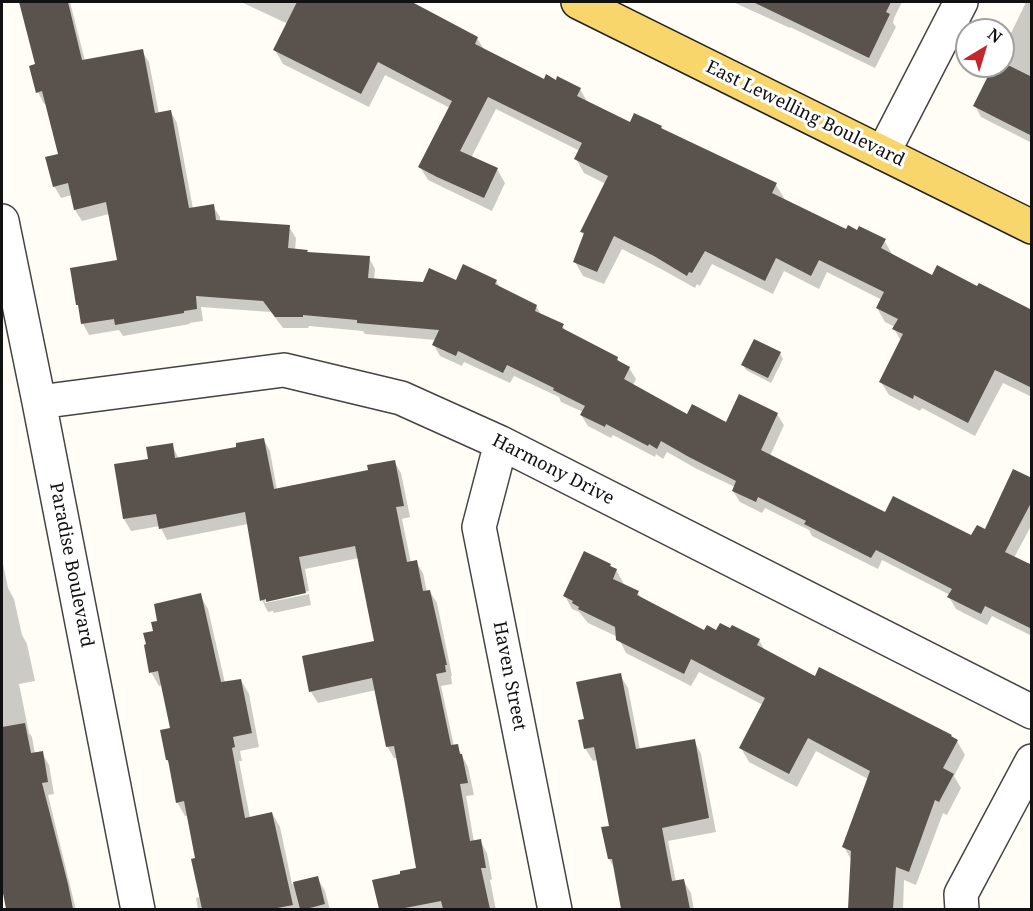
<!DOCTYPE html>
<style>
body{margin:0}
#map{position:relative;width:1033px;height:911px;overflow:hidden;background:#fffdf5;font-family:"Noto Serif",serif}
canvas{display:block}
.frame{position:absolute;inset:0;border:3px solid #111;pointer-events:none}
.north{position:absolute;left:955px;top:18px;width:60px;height:60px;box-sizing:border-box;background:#fff;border:2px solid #a0a0a0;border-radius:50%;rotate:38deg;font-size:16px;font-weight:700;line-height:24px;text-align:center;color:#111}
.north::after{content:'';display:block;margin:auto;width:21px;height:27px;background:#c4262e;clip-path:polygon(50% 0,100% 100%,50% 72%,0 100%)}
</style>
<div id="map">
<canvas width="1033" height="911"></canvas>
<div class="frame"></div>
<div class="north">N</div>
</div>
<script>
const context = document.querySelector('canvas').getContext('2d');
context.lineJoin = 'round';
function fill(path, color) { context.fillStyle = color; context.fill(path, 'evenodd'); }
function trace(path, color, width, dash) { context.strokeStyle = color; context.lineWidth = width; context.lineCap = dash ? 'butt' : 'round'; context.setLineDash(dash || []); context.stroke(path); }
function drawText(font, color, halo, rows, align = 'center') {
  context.font = font + ' "Noto Serif",serif'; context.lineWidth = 6; context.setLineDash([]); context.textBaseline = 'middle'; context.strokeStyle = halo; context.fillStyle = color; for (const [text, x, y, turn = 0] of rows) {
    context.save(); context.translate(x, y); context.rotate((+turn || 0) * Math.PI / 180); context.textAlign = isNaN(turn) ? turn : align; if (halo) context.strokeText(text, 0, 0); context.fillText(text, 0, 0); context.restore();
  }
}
const shadow = new Path2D(`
 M20 2H70L85 61 142 51 149 62 159 114 171 112 177 123 193 209 213 206 220 217V221L289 227 296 238 295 250 307 251 308 254 369 258 375 269 374 280 424 284 496 281 501 289 536 306 542 316 563 326 566 332 617 358 620 363 629 368 636 379 633 386 688 416 727 424 777 414 784 425 770 456 886 514 972 537 985 531 1032 480V524L1014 558 1032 567V636L992 616 987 625 956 609 949 597 950 595 882 560 878 569 812 536 809 530 765 508 762 513 740 502 733 491 735 487 697 469 667 452 663 459 656 454 655 457 613 435 611 438 588 426 581 415 583 412 561 402 559 397 514 376 510 383 464 362 462 366 440 356 434 345 436 340 365 334 363 331 309 326 308 328H283L271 312 201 307 203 321 189 323 190 324 123 336 119 330 89 335 83 324 80 310 78 305 119 261 109 214 82 221 75 210 72 195 61 198 54 186 60 155 47 103 44 104 38 92 37 66Z
 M241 2H409L477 38 485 51 544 81 580 89 588 103 630 124 661 127 663 131 776 185 784 198 783 200 846 231 884 240 892 254 891 255 1032 326V397L1003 383 975 436 922 408 920 411 889 395 881 382 901 341 894 329 895 327 885 322 877 308 882 300 827 272 819 289 784 271 773 294 712 264 700 286 697 284 695 288 663 270 622 249 604 284 583 276 575 262 584 236 582 231 606 184 584 173 576 159 580 151 496 109 471 158 497 169 505 183 492 211 428 180 420 167 450 108 385 75 369 107 283 64 275 50 288 24Z
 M733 2H902L894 18 893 23 896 27 875 68 790 27V28Z
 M1026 2H1032V143L981 117 975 106 995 66H1003V50Z
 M780 353 783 359 771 383 746 370 743 365Z
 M263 439 270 451 277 490 370 471 394 461 401 473 410 517 402 519 411 563 416 562 423 573 427 592H430L437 603 452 676H451L452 684 441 686 454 746H457L468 767 474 795 466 796 474 842 480 841 487 853 492 879 490 880 496 910H381L374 881 402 875 417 869 398 758H394L387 746 376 690 318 703 311 692 303 657 376 642 359 558 305 569 309 591 265 600V603L309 594 311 605 274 613 273 611 268 612 262 600 248 524 167 540 160 526 131 531 124 519 116 466 149 461 172 445 179 459 238 448Z
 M2 559 8 588 14 599 22 635 27 644 35 681 19 684 29 733 32 737 35 754 42 753 49 765 54 794 48 795 76 910H7L2 881Z
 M610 565 616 570 624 584 638 593 642 599 705 632H717L759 640 765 651 815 678 957 741 965 755 954 776 961 788 947 815 943 813 916 885 904 880 903 910H850L852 861 844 847 868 779 816 751 797 787 749 762 741 748 763 705 699 672 691 686 626 653 618 637 588 623 579 612 572 609 565 596Z
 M200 595 208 609 225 683 241 680 249 694 259 747 240 751 242 761H239L250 818 272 813 280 827 292 884 317 877 325 891 330 910H198L196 898 200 897 197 860 188 816H185L177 802 170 765 167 760 172 729 163 685 159 686 151 672 155 632 159 622Z
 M620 675 628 688 640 750 694 740 701 754 716 832 668 841 676 882 683 880 691 893 694 910H623L615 869 609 859 611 827 598 760 593 761 585 748V720Z`);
const building = new Path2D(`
 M19 2H68L82 60 143 49 155 113 171 110 189 208 214 204 216 220 290 225 288 248 308 250 307 252 370 256 368 278 423 282 429 268 456 280 463 264 497 280 495 284 537 305 535 311 564 324 562 328 618 357 617 360 630 367 624 379 687 414 692 404 726 422 739 394 778 413 761 450 885 512 893 496 971 535 977 525 985 529 1013 469 1032 478V501L1005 552 1032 565V629L985 606 981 614 947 597 952 589 876 550 871 558 804 524 806 521 758 497 756 502 732 491 736 481 689 457 661 441 657 449 649 444 648 446 606 424 605 427 580 415 585 406 553 390 554 388 507 365 503 373 458 351 456 356 432 345 439 330 357 323V320L303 315V317H275L263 301 196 296 197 309 184 311V313L115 325 114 319 81 324 78 305H76L70 268 117 260 106 202 74 210 68 183 53 187 45 157 58 154 42 91 36 93 29 66 35 64Z
 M297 2H412L478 37 475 44 544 79 546 74 556 80 557 76 581 88 577 96 630 122 634 113 662 126 661 128 777 183 772 193 846 229 848 225 857 230 859 226 886 239 881 248 932 275 937 265 977 286 979 283 1032 310V388L995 370 968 423 914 395 913 399 879 382 903 334 892 329 898 319 876 308 884 292 819 260 811 276 776 258 765 281 705 251 692 273 689 272 687 276 654 256 614 236 597 272 573 262 584 233 580 232 608 176 574 159 582 143 488 97 460 151 498 168 484 198 437 177 418 167 452 101 378 62 361 94 273 50Z
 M753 2H891L886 12 890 14 869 58Z
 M993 66H1010L1032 77V136L973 106Z
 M754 339 781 352 768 378 741 365Z
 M264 438 274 489 368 470 367 465 395 460 404 506 396 507 407 562 417 560 423 591 430 590 447 665H445L446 672 436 674 451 745 458 744 460 754H462L468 783 460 784 470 841 481 839 486 868H481L490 909H443L441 901 400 909H379L372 880 400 874V871L416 868 404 799 394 746 386 747 372 678 309 692 302 656 374 641 355 546 299 557 306 593 266 602V599L260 601 245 512 159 529 156 514 123 519 114 464 148 459 146 447 173 443 175 458 236 447V443Z
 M584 551 611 564 610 566 617 569 613 579 639 591 637 595 704 630 707 625 716 630 720 623 730 628 732 625 760 639 757 645 815 676 819 667 952 735 951 736 958 740 943 768 954 774 939 802 935 800 909 872 896 867 893 909H848L851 851 842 847 870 771 808 738 789 774 739 748 765 698 691 659 684 674 616 640 615 627 578 609 579 607 572 603 573 601 563 596Z
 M201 593 221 682 241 679 252 733 233 737 235 747 232 748 245 818 272 812 293 905 272 909H202L191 859 195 858 184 801 176 803 168 760H166L160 730 170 728 158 671 149 673 144 645 146 644 143 633 153 631 151 622 157 621 154 604Z
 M621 673 636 749 695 739 709 818 662 828 672 881 684 879 690 909H621L612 859H608L601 827 609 826 594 747 584 749 578 720 584 719 576 682Z
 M25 723 31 753 43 751 48 782 42 783 68 884 73 909H6L2 888V727Z
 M318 876 325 904 306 909H300L293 882Z`);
const minor = new Path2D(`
 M883 153 961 2
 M2 221 39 402 138 910
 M39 402 284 370 401 398 501 443 1032 712
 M501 443 479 527 555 910
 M962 910 961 894 1032 761`);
const major = new Path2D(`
 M578 2 1032 227`);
const streetNames = [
 ["East Lewelling Boulevard",805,114,26],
 ["Harmony Drive",553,470,27],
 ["Paradise Boulevard",71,565,79],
 ["Haven Street",509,676,79]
];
fill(shadow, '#0003');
fill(building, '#5a524d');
trace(minor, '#444', 36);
trace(major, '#222', 36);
trace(minor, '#fff', 33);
trace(major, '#f9d66b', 33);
drawText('18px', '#111', '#fff', streetNames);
</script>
